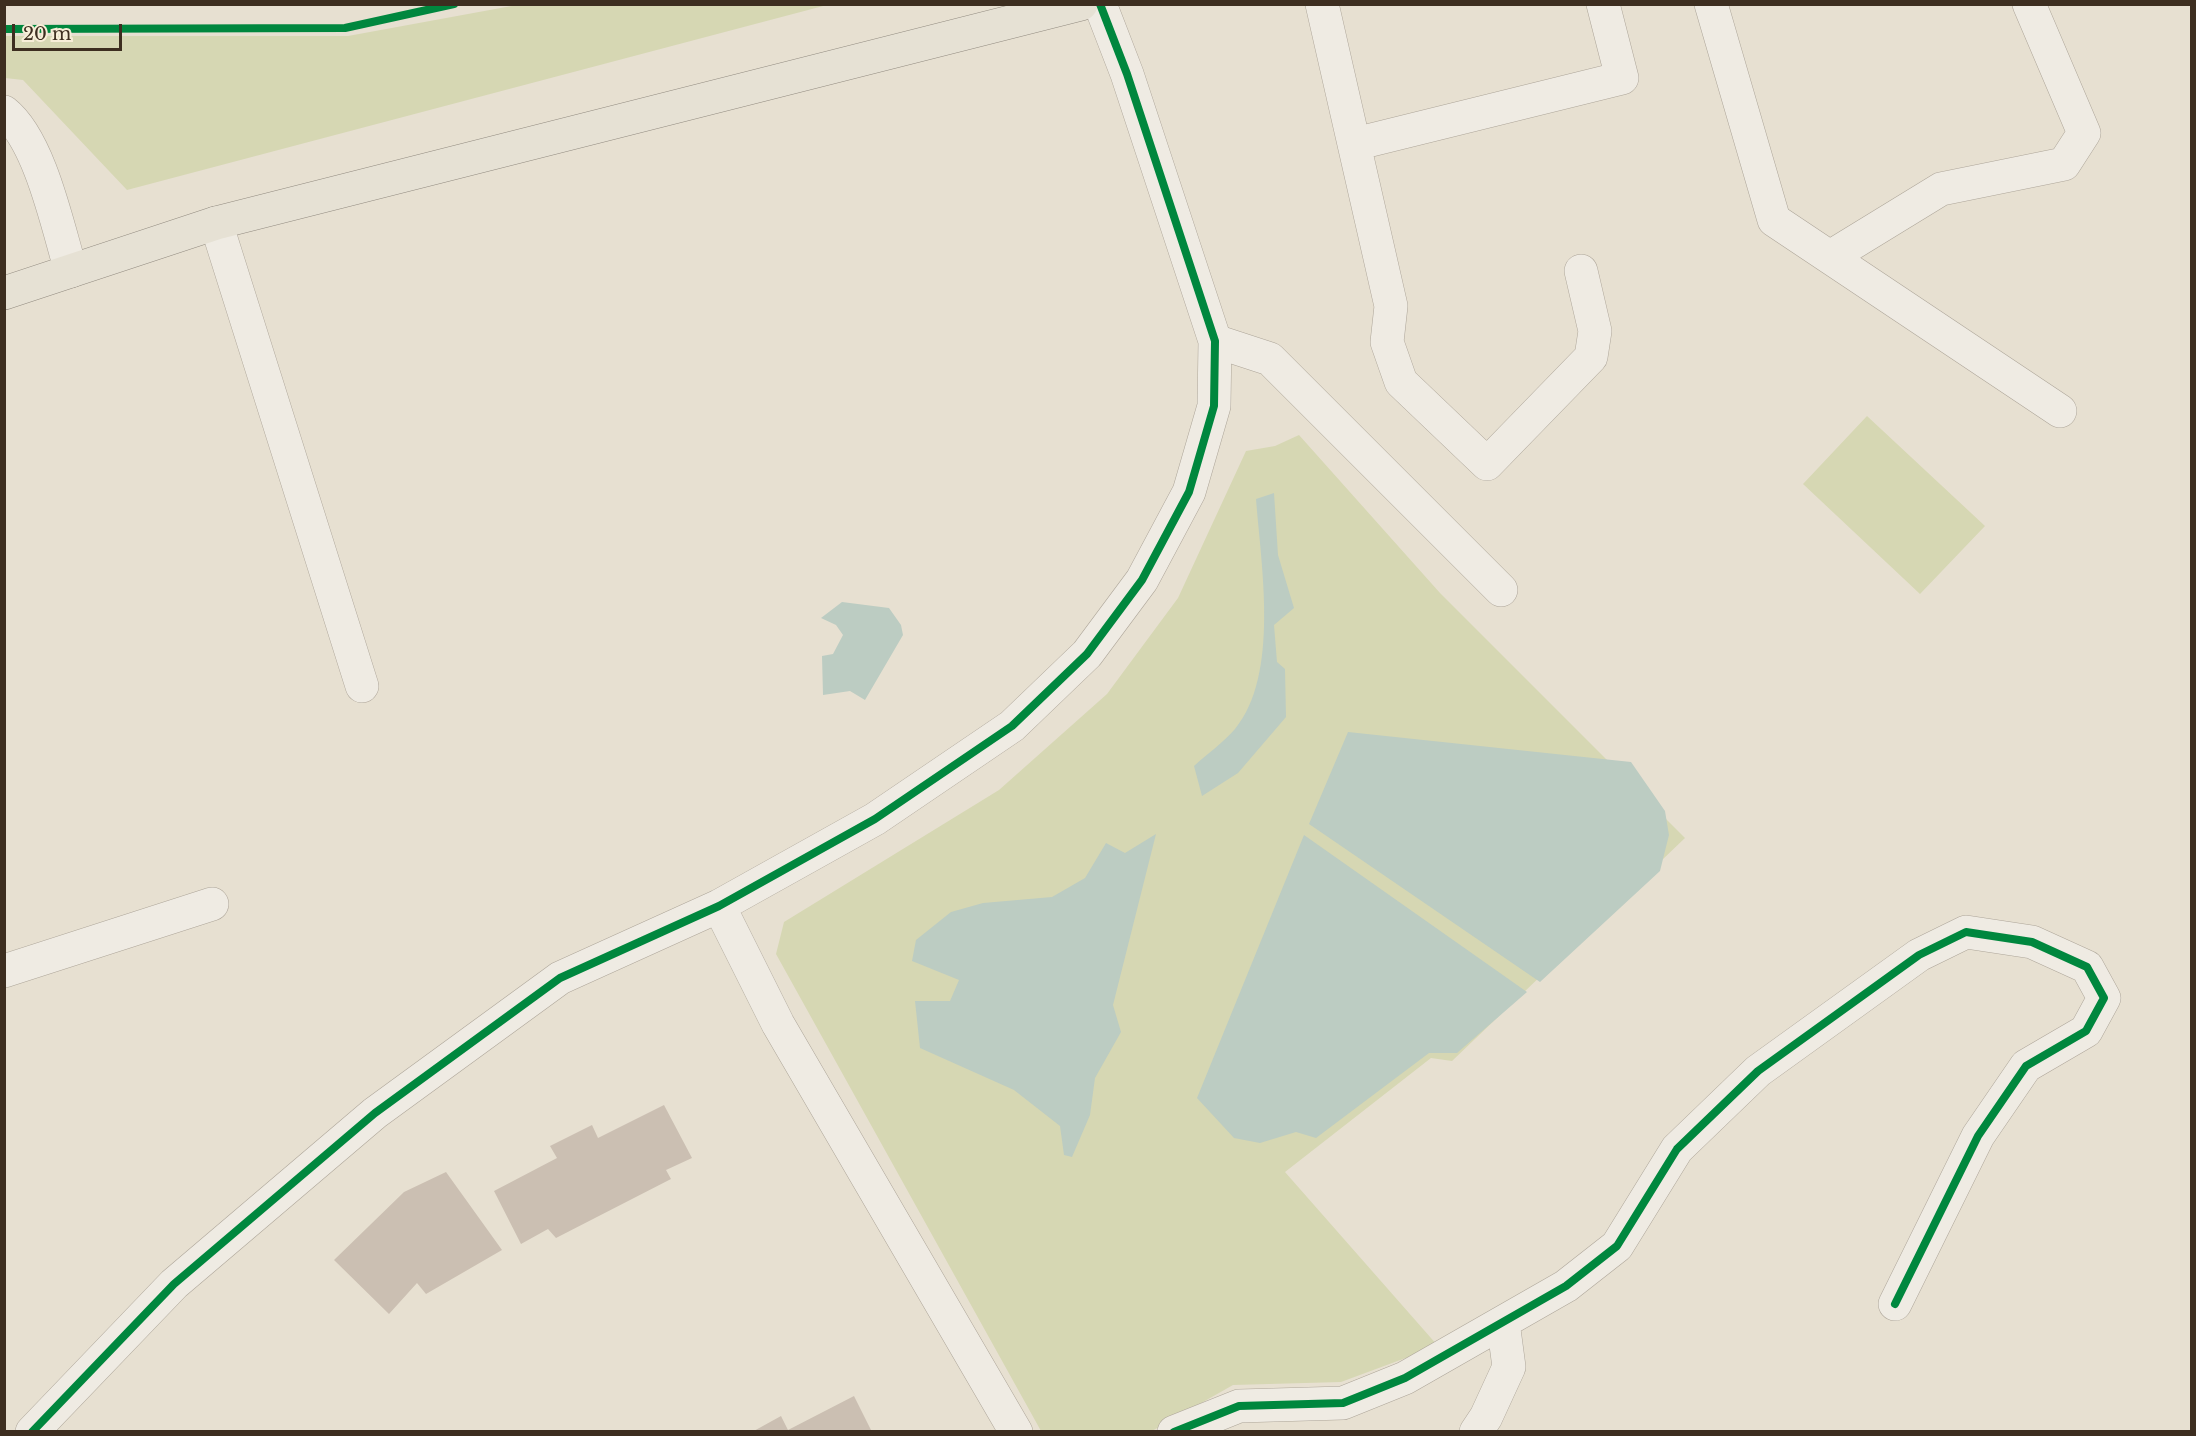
<!DOCTYPE html>
<html>
<head>
<meta charset="utf-8">
<style>
	body { margin:0 }
	#map { position:relative; width:2196px; height:1436px; overflow:hidden; background:#e7e0d1; font-family:"Libre Baskerville",serif }
	canvas { display:block }
	.frame { position:absolute; inset:0; border:6px solid #3d2e20; pointer-events:none }
	.scale { position:absolute; left:12px; top:24px; width:110px; height:27px; box-sizing:border-box; border:3px solid #3d2e20; border-top:0; padding-left:8px; font-size:18px; line-height:21px; white-space:nowrap; color:#3d2e20; -webkit-text-stroke:4px #f7eed8; paint-order:stroke }
</style>
</head>
<body>
<div id="map">
<canvas width="2196" height="1436"></canvas>
<div class="frame"></div>
<div class="scale">20 m</div>
</div>
<script>
const g = document.querySelector('canvas').getContext('2d');
g.lineJoin = 'round';
function fill(path, color) { g.fillStyle = color; g.fill(path, 'evenodd'); }
function strokePath(path, color, width, dash) { g.strokeStyle = color; g.lineWidth = width; g.lineCap = dash ? 'butt' : 'round'; g.setLineDash(dash || []); g.stroke(path); }
fill(new Path2D(`
	M517,5h310l-700,185 -104,-110 -18,-2v-42h343z
	M1867,416l118,110 -65,68 -117,-110z
	M1299,435l141,158 245,245 -233,223 -21,-3 -146,114 153,174 -97,36 -108,3 -81,46h-111l-265,-477 8,-32 215,-132 108,-96 71,-96 68,-147 29,-5z`), '#d6d7b3');
fill(new Path2D(`
	M1274,493l4,62 16,53 -20,17 3,37 8,7 1,48 -48,56 -36,23 -8,-30c13,-12 30,-24 41,-37 45,-54 26,-164 21,-230z
	M842,602l47,6 12,17 2,10 -38,65 -15,-9 -27,4 -1,-39 11,-2 10,-19 -7,-10 -15,-7z
	M1348,732l283,30 34,49 4,24 -9,36 -120,111 -231,-158z
	M1156,834l-43,171 8,27 -26,46 -5,37 -18,42 -8,-2 -4,-29 -46,-36 -94,-42 -5,-47h35l9,-21 -47,-19 4,-21 35,-28 32,-9 69,-6 33,-19 21,-35 19,10z
	M1304,835l223,157 -70,61h-28l-113,85 -20,-6 -36,11 -26,-5 -37,-40z`), '#bcccc2');
fill(new Path2D(`
	M664,1105l28,53 -26,12 5,9 -115,59 -8,-9 -27,15 -27,-53 63,-33 -7,-12 42,-21 6,13z
	M446,1172l56,78 -76,44 -9,-11 -28,31 -55,-54 70,-68z
	M854,1396l18,36h-120l29,-16 7,14z`), '#cbbfb2');
const minor = new Path2D(`
	M1322,4l69,302 -4,36 14,40 86,82 104,-107 4,-26 -14,-60
	M1711,4l63,216 286,191
	M4,112c36,28 54,116 67,159
	M1355,144l267,-66 -19,-74
	M216,223l146,463
	M1830,257l111,-68 123,-25 20,-31 -55,-129
	M1215,341l55,18 231,231
	M719,906l59,118 238,408
	M4,971l208,-67
	M32,1432l142,-148 201,-171 185,-135 159,-72 156,-87 137,-93 75,-72 55,-74 47,-88 25,-86 1,-65 -88,-267 -27,-70
	M1174,1432l65,-26 104,-3 62,-25 161,-92 51,-40 60,-97 81,-78 161,-116 47,-23 66,10 55,25 17,31 -18,33 -60,35 -48,70 -83,168
	M1476,1432l10,-15 23,-50 -6,-45`);
const major = new Path2D(`
	M4,293l212,-70 865,-219`);
strokePath(minor, '#ada599', 34);
strokePath(major, '#928b80', 34);
strokePath(minor, '#efebe3', 33);
strokePath(major, '#e6e1d4', 33);
strokePath(new Path2D(`
	M4,29l341,-1 109,-24
	M32,1432l142,-148 201,-171 185,-135 159,-72 156,-87 137,-93 75,-72 55,-74 47,-88 25,-86 1,-65 -88,-267 -27,-70
	M1174,1432l65,-26 104,-3 62,-25 161,-92 51,-40 60,-97 81,-78 161,-116 47,-23 66,10 55,25 17,31 -18,33 -60,35 -48,70 -83,168`), '#00873e', 8);
</script>
</body>
</html>
